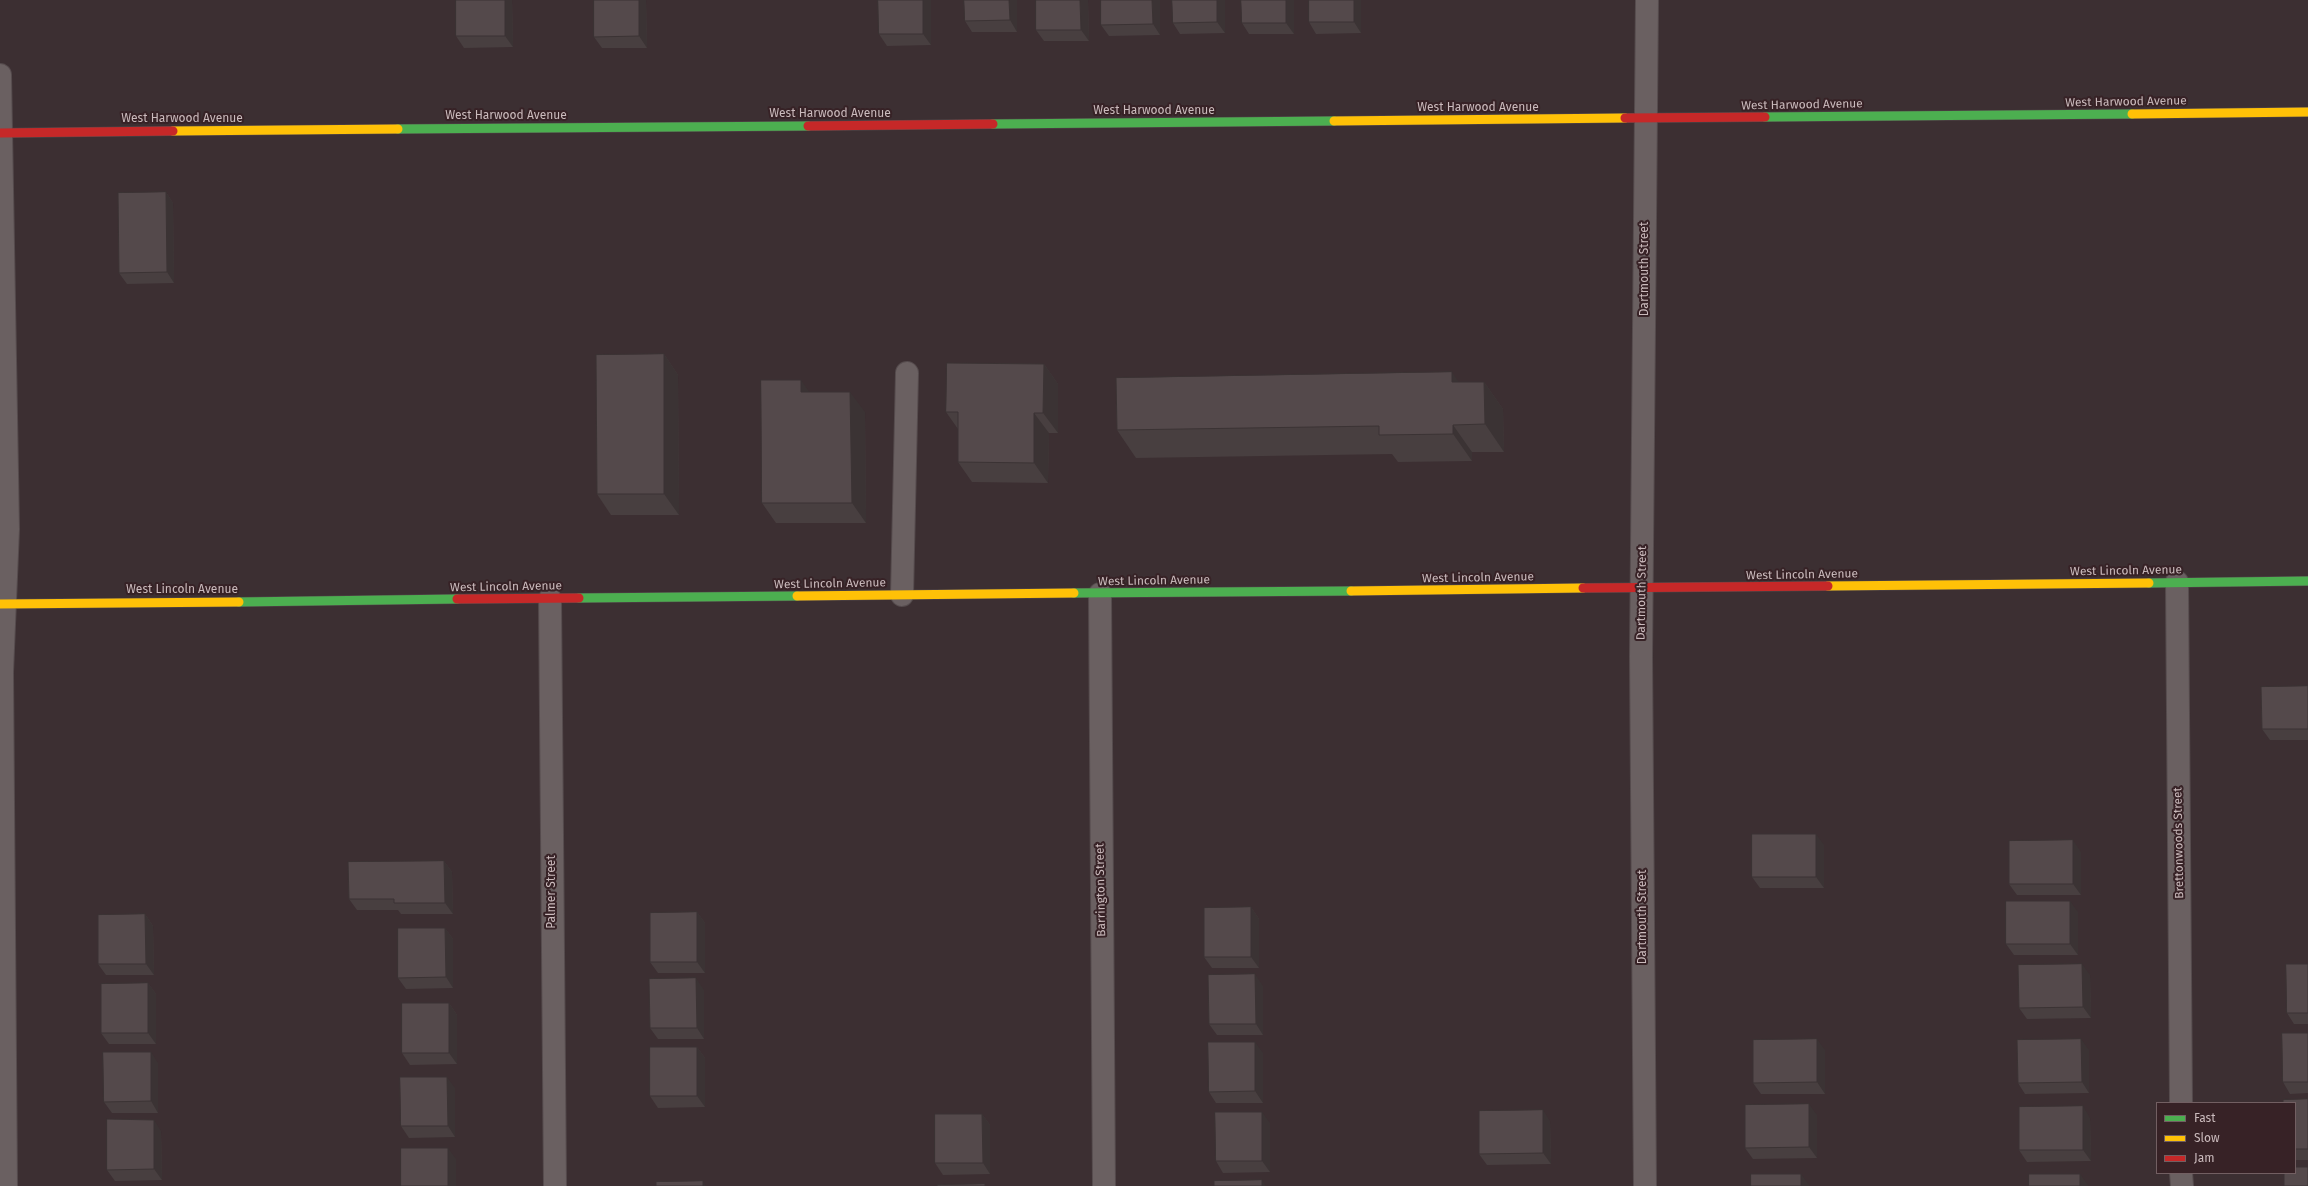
<!DOCTYPE html>
<html>
<head>
<meta charset="utf-8">
<style>
	body { margin:0 }
	#map { position:relative; width:2308px; height:1186px; overflow:hidden; background:#3c2f32; font-family:"Fira Sans",sans-serif }
	canvas { display:block }
	.legend { position:absolute; left:2156px; top:1102px; width:140px; height:72px; box-sizing:border-box; background:#372226; border:1px solid #725f62; margin:0; padding:5px 7px; list-style:none; font-size:12px; color:#cbbbbd }
	.legend li { display:flex; align-items:center; gap:8px; height:20px }
	.legend b { width:20px; border:1px solid #725f62 }
</style>
</head>
<body>
<div id="map">
<canvas width="2308" height="1186"></canvas>
<ul class="legend">
<li><b style="height:5px;background:#4caf50"></b>Fast</li>
<li><b style="height:5px;background:#ffc107"></b>Slow</li>
<li><b style="height:5px;background:#c62828"></b>Jam</li>
</ul>
</div>
<script>
const g = document.querySelector('canvas').getContext('2d');
g.lineJoin = 'round';
function strokePath(path, color, width, dash) { g.strokeStyle = color; g.lineWidth = width; g.lineCap = dash ? 'butt' : 'round'; g.setLineDash(dash || []); g.stroke(path); }
function fill(path, color) { g.fillStyle = color; g.fill(path, 'evenodd'); }
function label(font, color, halo, rows, align = 'center') {
  g.font = font + ' "Fira Sans",sans-serif'; g.lineWidth = 4; g.setLineDash([]); g.textBaseline = 'middle'; g.strokeStyle = halo; g.fillStyle = color; for (const [text, x, y, turn = 0] of rows) {
    g.save(); g.translate(x, y); g.rotate((+turn || 0) * Math.PI / 180); g.textAlign = isNaN(turn) ? turn : align; if (halo) g.strokeText(text, 0, 0); g.fillText(text, 0, 0); g.restore();
  }
}
const lane = new Path2D(`
	M902,595l5,-222`);
const street = new Path2D(`
	M0,75l8,454 -6,143 4,514
	M2177,582l4,521
	M1100,594l4,592
	M550,599l5,587
	M2181,1173l1,13
	M1645,1186l-4,-530 6,-656`);
const fast = new Path2D(`
	M1765,117l367,-3
	M993,124l341,-3
	M398,129l410,-3
	M2149,583l159,-2
	M1074,593l277,-2
	M579,598l218,-2
	M239,602l218,-3`);
const slow = new Path2D(`
	M2132,114l176,-2
	M1334,121l291,-3
	M173,131l225,-2
	M1828,586l321,-3
	M1351,591l232,-3
	M797,596l277,-3
	M0,604l239,-2`);
const jam = new Path2D(`
	M1625,118l140,-1
	M808,126l185,-2
	M0,133l173,-2
	M1583,588l245,-2
	M457,599l122,-1`);
strokePath(lane, '#554b4d', 24);
strokePath(street, '#554b4d', 24);
strokePath(fast, '#554b4d', 10);
strokePath(slow, '#554b4d', 10);
strokePath(jam, '#554b4d', 10);
strokePath(lane, '#6a6061', 22);
strokePath(street, '#6a6061', 22);
strokePath(fast, '#4caf50', 9);
strokePath(slow, '#ffc107', 9);
strokePath(jam, '#c62828', 9);
fill(new Path2D(`
	M456,0h56l1,47 -49,1 -8,-12z
	M646,0l1,48h-45l-8,-11z
	M878,0h53v45l-44,1 -8,-12z
	M1017,0v32h-45l-7,-11z
	M1088,0l1,41h-45l-8,-11z
	M1101,0h59v35l-51,1 -8,-11z
	M1225,0v33l-45,1 -7,-11z
	M1294,0v34h-45l-7,-11z
	M1309,0h52v33l-45,1 -7,-12z
	M166,192l7,11 1,80 -47,1 -8,-11z
	M664,354l14,21 1,140h-68l-14,-21z
	M1044,364l14,20v49h-9l-1,50 -76,-1 -14,-20v-33l-12,-17z
	M1459,382h25l19,27 1,43h-32v9l-74,1 -6,-8 -256,4 -19,-28z
	M809,392l56,20 1,111h-90l-14,-20z
	M2308,686v54h-38l-8,-11z
	M1824,845v43h-64l-8,-11z
	M2081,852v43h-64l-8,-11z
	M444,861l8,11 1,42h-52l-3,-4h-41l-8,-11z
	M1251,907l8,12v49h-47l-8,-11z
	M697,912l8,11v50h-47l-8,-11z
	M2078,912v43h-64l-8,-11z
	M145,914l8,12 1,49h-48l-8,-11z
	M445,928l8,11v49l-47,1 -8,-11z
	M2308,964v60h-14l-7,-11z
	M2090,975l1,43 -64,1 -8,-11z
	M148,983l8,11v50h-47l-8,-11z
	M1263,986v49h-46l-8,-11z
	M704,990v49h-46l-8,-11z
	M449,1003l8,12v49l-47,1 -8,-12z
	M2308,1033v60l-18,1 -7,-12z
	M697,1047l8,11v49l-47,1 -8,-12z
	M1825,1050v44h-64l-8,-11z
	M2089,1050v43l-64,1 -7,-11z
	M1263,1053v50h-47l-7,-11z
	M158,1063v50h-46l-8,-11z
	M455,1088v49l-46,1 -8,-12z
	M2308,1099v61h-13v-57z
	M982,1114l8,11v49l-47,1 -8,-12z
	M1817,1115v43l-64,1 -8,-11z
	M2090,1118l1,43 -64,1 -8,-12z
	M1550,1121l1,43 -64,1 -8,-11z
	M1270,1123v49l-47,1 -7,-12z
	M161,1131l1,49 -47,1 -8,-11z`), '#483f40');
fill(new Path2D(`
	M505,0h7l1,47 -8,-11z
	M639,0h7l1,48 -8,-12z
	M923,0h8v45l-8,-11z
	M1009,0h8v32l-7,-12z
	M1080,0h8l1,41 -8,-11z
	M1152,0h8v35l-7,-11z
	M1217,0h8v33l-8,-11z
	M1286,0h8v34l-8,-11z
	M1354,0h7v33l-7,-11z
	M166,192l7,11 1,80 -7,-11z
	M664,354l14,21 1,140 -15,-21z
	M1044,364l14,20v49l-15,-20z
	M1452,372l19,28 -19,-18z
	M801,380l14,20 -14,-8z
	M1484,382l19,27 1,43 -19,-28z
	M850,392l15,20 1,111 -14,-20z
	M1034,413l15,20 -1,50 -14,-20z
	M1453,425l19,27v9l-19,-27z
	M1816,834l8,11v43l-8,-11z
	M2073,840l8,12v43l-8,-11z
	M444,861l8,11 1,42 -8,-11z
	M2070,901l8,11v43l-8,-11z
	M1251,907l8,12v49l-8,-11z
	M697,912l8,11v50l-8,-11z
	M145,914l8,12 1,49 -8,-11z
	M445,928l8,11v49l-7,-11z
	M2082,964l8,11 1,43 -8,-11z
	M1255,974l8,12v49l-7,-11z
	M696,978l8,12v49l-7,-11z
	M148,983l8,11v50l-8,-11z
	M449,1003l8,12v49l-8,-11z
	M1817,1039l8,11v44l-8,-12z
	M2081,1039l8,11v43l-7,-11z
	M1255,1042l8,11v50l-8,-12z
	M697,1047l8,11v49l-8,-11z
	M151,1052l7,11v50l-7,-12z
	M447,1077l8,11v49l-7,-11z
	M1809,1104l8,11v43l-8,-11z
	M2083,1106l7,12 1,43 -8,-11z
	M1543,1110l7,11 1,43 -8,-11z
	M1262,1112l8,11v49l-8,-11z
	M982,1114l8,11v49l-7,-11z
	M154,1120l7,11 1,49 -8,-11z
	M448,1148l8,11v27h-8z
	M1801,1174l8,11v1h-8z
	M2080,1174l8,11v1h-8z
	M1262,1180l4,6h-4z
	M703,1181l3,5h-3z`), '#3b3334');
const building = new Path2D(`
	M456,0h49v36h-49z
	M594,0h45v36l-45,1z
	M878,0h45v34h-44z
	M964,0h45l1,20 -45,1z
	M1036,0h44l1,30h-45z
	M1101,0h51l1,24 -52,1z
	M1172,0h45v22l-44,1z
	M1241,0h45v23h-44z
	M1309,0h45v22h-45z
	M166,192l1,80 -48,1 -1,-80z
	M664,354v140h-67l-1,-139z
	M947,363l97,1 -1,49h-9v50l-76,-1v-50h-12z
	M1452,372v10h32l1,42 -32,1v9l-74,1v-9l-262,4 -1,-52z
	M761,380h40v12h49l2,111h-90z
	M2308,686v43h-46l-1,-42z
	M1752,834h64v43h-64z
	M2073,840v44h-64v-43z
	M444,861l1,42h-51v-4h-45l-1,-37z
	M2006,901h64v43h-64z
	M1251,907v50h-47v-49z
	M697,912v50h-47v-49z
	M145,914l1,50h-48v-49z
	M398,928h47l1,49 -48,1z
	M2082,964l1,43 -64,1 -1,-43z
	M2286,964h22v49h-21z
	M1255,974l1,50h-47l-1,-49z
	M696,978l1,50h-47l-1,-49z
	M148,983v50h-47v-49z
	M402,1003h47v50h-47z
	M2282,1033h26v49h-25z
	M1817,1039v43l-64,1v-43z
	M2081,1039l1,43 -64,1 -1,-43z
	M1208,1042h47v49l-46,1z
	M650,1047h47v49h-47z
	M103,1052h48v49l-47,1z
	M400,1077h47l1,49h-47z
	M2308,1099v50h-13v-46h-12v-3z
	M1809,1104v43l-64,1v-43z
	M2083,1106v44h-64v-43z
	M1543,1110v43l-64,1v-43z
	M1215,1112h47v49h-46z
	M935,1114h47l1,49h-48z
	M107,1119l47,1v49l-47,1z
	M401,1148h47v38h-47z
	M2295,1167h13v19h-24v-13h11z
	M1751,1174h50v12h-50z
	M2029,1174h51v12h-51z
	M1262,1180v6h-48v-5z
	M703,1181v5h-47v-4z
	M985,1184v2h-48v-1z`);
fill(building, '#54494b');
strokePath(building, '#3b3334', 1);
label('12px', '#cbbbbd', '#372226', [
	["West Harwood Avenue",2126,102,-1],
	["West Harwood Avenue",1802,105,-1],
	["West Harwood Avenue",1478,108],
	["West Harwood Avenue",1154,111],
	["West Harwood Avenue",830,114],
	["West Harwood Avenue",506,116],
	["West Harwood Avenue",182,119],
	["Dartmouth Street",1645,269,-90],
	["West Lincoln Avenue",2126,571,-1],
	["West Lincoln Avenue",1802,575,-1],
	["West Lincoln Avenue",1478,578,-1],
	["West Lincoln Avenue",1154,581,-1],
	["West Lincoln Avenue",830,584,-1],
	["West Lincoln Avenue",506,587,-1],
	["West Lincoln Avenue",182,590],
	["Dartmouth Street",1642,593,-89],
	["Brettonwoods Street",2179,843,-91],
	["Barrington Street",1101,890,-91],
	["Palmer Street",552,892,-90],
	["Dartmouth Street",1643,917,-90]
]);
</script>
</body>
</html>
